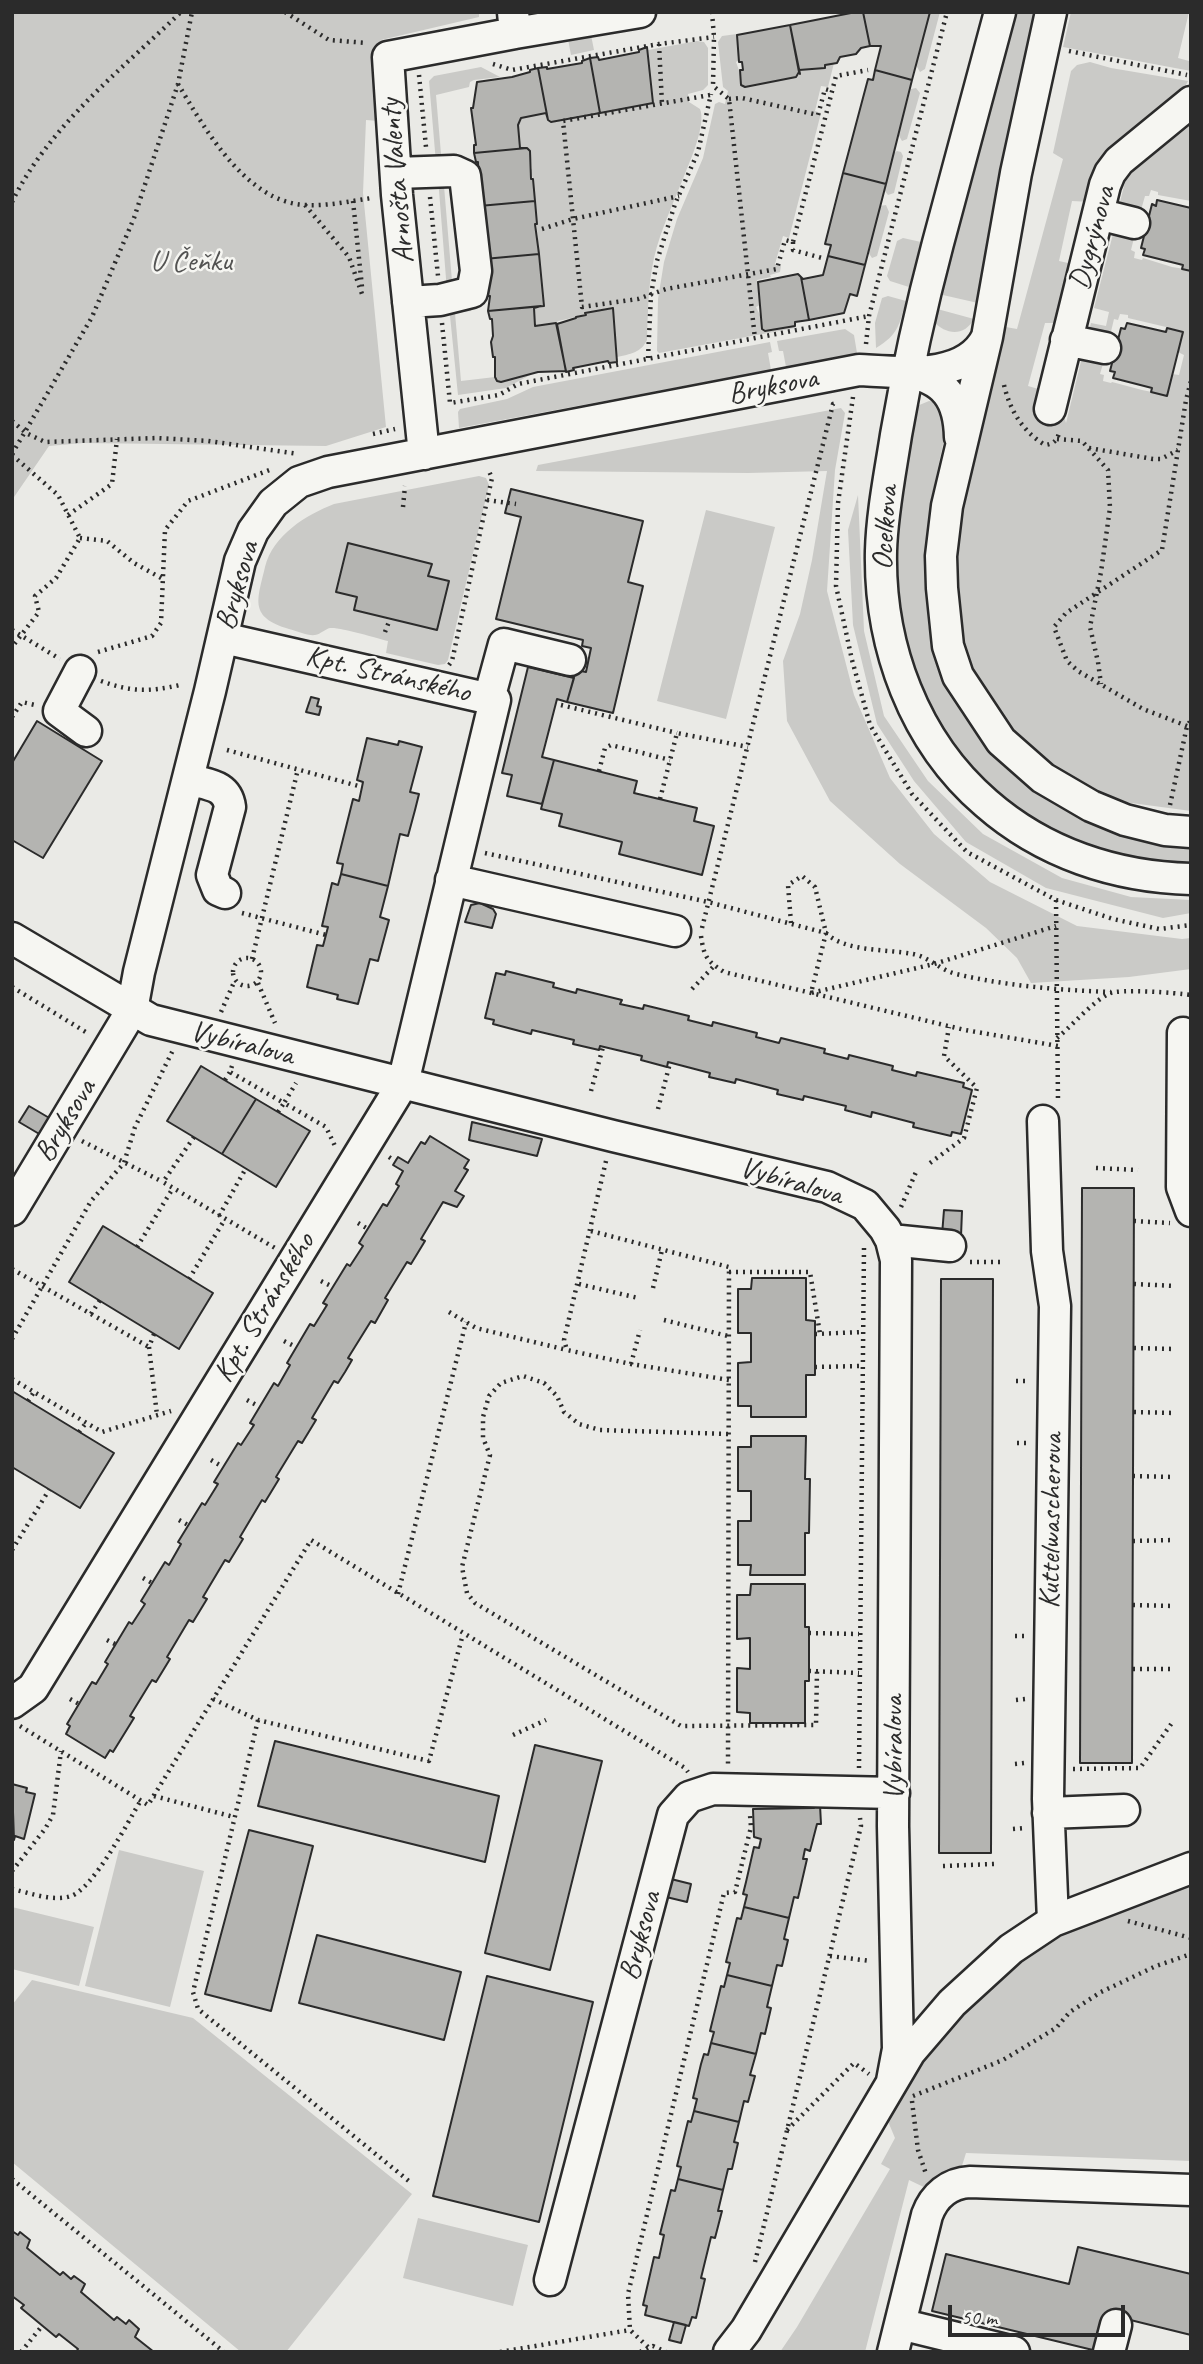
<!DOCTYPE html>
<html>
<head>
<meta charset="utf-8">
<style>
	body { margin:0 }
	#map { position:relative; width:1203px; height:2364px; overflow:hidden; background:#eaeae6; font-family:Caveat,sans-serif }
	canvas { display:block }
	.frame { position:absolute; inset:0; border:14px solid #2b2b2b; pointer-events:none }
	.scale { position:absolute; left:948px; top:2305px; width:177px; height:32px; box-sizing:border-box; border:4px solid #2b2b2b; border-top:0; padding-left:9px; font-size:21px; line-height:24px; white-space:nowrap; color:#2b2b2b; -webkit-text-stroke:5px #f6f6f2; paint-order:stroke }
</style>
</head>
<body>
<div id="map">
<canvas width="1203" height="2364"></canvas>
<div class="frame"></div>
<div class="scale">50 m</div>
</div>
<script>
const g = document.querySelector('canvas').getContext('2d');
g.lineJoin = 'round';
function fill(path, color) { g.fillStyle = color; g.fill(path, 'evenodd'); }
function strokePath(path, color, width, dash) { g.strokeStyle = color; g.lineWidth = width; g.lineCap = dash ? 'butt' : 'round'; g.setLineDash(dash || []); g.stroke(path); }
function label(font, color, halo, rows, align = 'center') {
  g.font = font + ' Caveat,sans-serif'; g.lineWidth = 5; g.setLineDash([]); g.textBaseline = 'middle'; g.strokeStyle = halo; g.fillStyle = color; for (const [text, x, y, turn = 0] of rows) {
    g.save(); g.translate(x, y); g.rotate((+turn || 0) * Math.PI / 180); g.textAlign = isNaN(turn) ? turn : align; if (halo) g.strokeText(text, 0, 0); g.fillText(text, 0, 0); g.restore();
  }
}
fill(new Path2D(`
	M12,12h467v5l-98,23 -2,81 -13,-1 -3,73 23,234 -60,19 -243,-3 -34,3 -37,54z
	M930,12h10l-15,57 -5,3 -4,-7z
	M1007,12h38l-67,291 -44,-10z
	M1071,12h118l-11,46 11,3 2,10 -128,-24z
	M737,34l2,26 -3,2 9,25 51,-10 4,-3 -1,-4 35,-7 -6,24 -7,-1 -6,25 6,2 -32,125 -6,-2 -8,28 6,2 -1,6 -10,3 1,2 -14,3 3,25 -4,2 4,8 2,14 3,2 29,-6 1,3 -136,25 -2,-2 1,-52 6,-37 13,-43 26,-61 12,-54 4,-2 6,2 3,-13 -5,-4 -5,-45 4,-6z
	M591,35l3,15 -23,5 -3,-16z
	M697,41l7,1 4,6v37l-5,5 -15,4 1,8 11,7c6,14 -8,48 -14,62 -11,29 -25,57 -32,87 -6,27 -6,55 -7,82 -6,13 -17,14 -30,17l-4,-50c-21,4 -35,10 -55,14l-3,3 -20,2 -1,-18 6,-1 3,-4 -10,-124 -3,-9 2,-1 -2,-19 -4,-3h-6l-3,-23 4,-7 25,-5 1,8 4,1 101,-19 -4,-52z
	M1090,62l21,6 77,13 -10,19 -87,102 -19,-1 -13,60 9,2 3,9 -11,47 -6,4h-9l-17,63 14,4 -3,20 25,5 2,8 17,-70 22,4 -5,17 4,1 -1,6 8,2 1,-1 30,8 25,5 5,-21 7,1 5,-20 -6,-3 5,-21 -55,-13v-3l-8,-1 -2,6 -4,-1 -5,21 -21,-6 3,-11 15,3 3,-14 -15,-4 20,-78 21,4 -4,16 4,2 -1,6 8,2 1,-2 29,9 19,3v541l-67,-9 -50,-18 -25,-17 -37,-33 -25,-36 -17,-35 -13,-47 1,-81 42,-209 17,3 46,-170 -10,-6 18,-82 6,-6z
	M481,67l19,10 -26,3 -4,2 -1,5 -33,8 5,59 16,-1v5l-21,5 -7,-82 5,-5z
	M916,88l4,5 -13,46 -5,2 -4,-7 13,-45z
	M1191,125v76l-33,-6v-3l-7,-2 -2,6h-4l-6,21 -21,-7 7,-28 10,-13z
	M897,151l4,1 2,4 -9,37 -6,2 -4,-5 10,-37z
	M438,178l6,8 8,95 16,-1 -21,11z
	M886,205l3,7 -12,44 -5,2 -4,-6 12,-46z
	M903,238l18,4 -12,45 -19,-6 -3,-5 10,-35z
	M888,296l18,5c-7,24 -7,33 -30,47l-1,-25 7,-25z
	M449,306l21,2 1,3 -16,2 6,68 34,-4 2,4 4,1 4,-3 25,-4 -24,13 -48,7z
	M930,307l44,12c-10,18 -28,16 -41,2z
	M845,329l9,6 3,18 -71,14 -3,-16h-4l-2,-10z
	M770,342l2,10 -4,1 3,17 -312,58 -1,-16 2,-3 47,-10 26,-12z
	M929,401l8,1 11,19 -17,79 -5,67 2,58 14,47 20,42 30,40 31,28 45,30 59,22 64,5v33l-89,-13 -111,-59 -71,-91 -21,-75 -8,-67 16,-141 10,-20z
	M841,408l4,5 -10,57 -8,121 27,104 36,83 44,56 56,48 87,44 105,13 9,-1v31l-62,8 -98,6 -14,-25 -31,-30 -86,-64 -70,-63 -43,-80 -4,-60 17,-47 12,-54 15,-89 -79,2 -212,-2 2,-6z
	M479,476l7,2 3,7 -41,175 -3,4 -7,1 -52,-12 2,-12c-12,-3 -47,-14 -58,-13 -5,1 -9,6 -15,7 -7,1 -18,-4 -26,-6 -40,-12 -32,-28 -24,-62 8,-32 41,-52 69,-63zM431,564l-3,12 21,6 -12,48 -83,-20 3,-13 -21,-5z
	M858,495l6,136 20,85 44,65 55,53 79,44 69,19 60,3v13l-28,5 -117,-30 -80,-46 -52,-61 -37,-57 -24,-99 -5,-95z
	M706,510l69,17 -49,192 -69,-18z
	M119,1850l85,21 -34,136 -85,-21z
	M1191,1886v275l-225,-8 -6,19 -30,18 -21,-10 -44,172h-85l17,-25 93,-158 -9,-5 14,-26 -8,-19 26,-45 25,-32 47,-51 32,-26 53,-35z
	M12,1907l82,20 -15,59 -67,-17z
	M32,1980l161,38 219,176 -126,158h-45l-229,-190v-157z
	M418,2218l110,27 -15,61 -110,-28z`), '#cacac7');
const building = new Path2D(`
	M856,12h7l7,34 -9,2 -5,6 -16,3 -3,6 -12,2v3l-26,2 1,4 -10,-49z
	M863,12h67l-18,68 -37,-10 6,-24h-11z
	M790,25l9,47 -3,5 -51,10 -4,-2 -1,-15h3l-1,-8h-3l-2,-27z
	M647,47l6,56 -53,10 -10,-55 8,-1 1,3 40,-8v-2z
	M590,58l10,55 -49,9 -3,-2 -10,-52 9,-1v2l35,-6v-2z
	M538,68l10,52 -2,-7 -25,5 -3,7 2,23h7l-53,5v-8h2l-5,-37h2l4,-26 35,-5 18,-5v-2z
	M875,70l37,10 -26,104 -43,-11 25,-94 5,1z
	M527,148l3,3 1,28h2l2,22 -56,5 -1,-44h-2l-2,-9z
	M843,173l43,11 -21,81 -37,-9 3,-11 -6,-1z
	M1157,200l34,8v63l-9,-2 1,-4 -40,-10 2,-6 -4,-1 11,-44 4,2z
	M535,201l2,23h-2l4,30 -55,5 -5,-53z
	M539,254l5,52 -56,5 2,-15h-2l-4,-37z
	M828,256l37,9 -8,31 -7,-2 -6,19 -35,7 -8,-43 2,2 20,-4z
	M798,274l3,3 8,43 -14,2v4l-30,5 -3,-2 -4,-47z
	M541,306l-7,2 1,18 21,-3 10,48 -28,1 -37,10 -4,-1 -2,-4v-20h-2l-2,-15 2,-6 -1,-17h-2l-2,-8z
	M613,308l4,54 -8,1 -1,-2 -35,7 1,2 -8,2 -9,-48 19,-6v-1l10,-2 -1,-2z
	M1127,323l39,9 1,-4 16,4 -16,64 -16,-4 1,-4 -39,-10 2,-6 -5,-1 11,-43 4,1z
	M511,489l132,32 -15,61 15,4 -30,127 -46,-11 9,-32 10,2 5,-24 -9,-2 1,-6 -87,-21 25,-102 -16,-4z
	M348,543l84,21 -4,12 21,5 -12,49 -83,-20 3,-13 -21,-5z
	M528,667l46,11 -7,24 -10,-3 -15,58 12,3 -12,44 -35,-8 5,-21 -10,-2z
	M311,697l8,2 -2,7 4,1 -2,8 -13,-3z
	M37,721l65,40 -59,97 -31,-18v-77z
	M367,738l31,7 1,-4 23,6 -12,45 9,2 -4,16 -7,26 -8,-2 -12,52 -47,-12 2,-10 -6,-1 16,-64 6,2 3,-14 1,-5 -6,-2z
	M554,760l83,21 -3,12 63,15 -3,13 20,5 -12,49 -83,-21 3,-12 -63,-16 3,-12 -21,-5z
	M341,874l47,12 -8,31 9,3 -11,41 -8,-2 -12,45 -21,-5 1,-4 -31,-8 10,-42 6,1 5,-19 -6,-1 10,-43 6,2z
	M480,903l13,6 3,5 -4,14 -27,-6 6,-17z
	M506,971l48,12 -1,4 23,6 1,-4 45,11 -2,4 23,5 1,-4 45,11 -1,4 24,6 1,-4 44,11 -1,4 23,6 2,-5 44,11 -1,4 24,6 1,-4 44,11 -1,4 24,6 1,-4 47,11 -1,4 9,3 -11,44 -9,-2 -1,4 -38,-9 1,-4 -42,-11 -1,5 -26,-7 1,-4 -42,-10 -1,4 -26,-6 1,-4 -42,-11 -1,4 -26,-6 1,-4 -42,-11 -1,5 -26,-7 1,-4 -42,-10 -1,4 -26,-6 1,-4 -42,-10 -1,4 -38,-10 1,-4 -9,-2 11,-45 9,2z
	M201,1066l55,33 -34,55 -55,-33z
	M256,1099l54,32 -34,56 -54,-33z
	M29,1106l22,13 -10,16 -22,-13z
	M472,1122l70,17 -5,17 -68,-16z
	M430,1136l39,24 -5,8 4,2 -13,21 9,5 -7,11 -14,-5 -22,37 4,2 -14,23 -4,-2 -22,36 3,2 -13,23 -4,-2 -23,37 4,2 -7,12 -7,11 -4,-2 -22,37 4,2 -14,23 -4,-2 -22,36 3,2 -14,23 -3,-2 -22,37 3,2 -14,23 -4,-2 -22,37 4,2 -14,23 -4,-2 -22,37 3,2 -14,23 -4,-2 -22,36 4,2 -21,34 -3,-2 -5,8 -39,-24 4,-8 -3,-2 25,-42 4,2 12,-20 -3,-2 24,-40 3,2 13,-20 -4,-3 24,-39 4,3 12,-21 -3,-2 24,-39 3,2 13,-21 -4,-2 24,-39 3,2 13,-20 -4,-2 24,-40 4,3 12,-21 -3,-2 23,-39 4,2 13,-21 -4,-2 24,-39 3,2 13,-20 -4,-3 24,-39 4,2 12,-20 -3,-2 7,-13 -10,-6 5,-8 10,6 13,-21 4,2z
	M1082,1188h52l-2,575h-52z
	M944,1210l18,1 -1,25 -19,-1z
	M103,1226l110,67 -34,56 -110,-67z
	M752,1278h54v42l9,1v54h-9v42h-55v-11h-13v-43l13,-1v-29h-13v-44h13z
	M941,1279h52l-2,574h-52z
	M12,1391l102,62 -34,55 -68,-41z
	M751,1436h55l-1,43h5l-1,54h-4v42h-55l1,-10h-13v-44h13v-30h-13v-44h13z
	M751,1584h54v43h4v54h-4v42h-55v-10l-13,-1v-44l13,1v-31l-13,1v-44h13z
	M275,1741l224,55 -14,66 -227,-56z
	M535,1745l67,16 -52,209 -65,-17z
	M12,1784l15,4 -1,4 9,2 -11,45 -9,-3 -1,4z
	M814,1805h6l1,19h-4l-7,27 -5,-2 -2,10h4l-9,39 -4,-1 -5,21 -45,-11 3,-12 -4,-1 3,-12 8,-35 5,1 2,-9 -7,-2 -1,-28 61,-1z
	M249,1830l64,16 -42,165 -66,-17z
	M667,1878l24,6 -4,18 -25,-6z
	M744,1907l45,11 -5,21 4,1 -6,26 -5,-1 -5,21 -45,-11 3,-12 -4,-1 11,-44 4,1z
	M317,1935l144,37 -17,68 -145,-37z
	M727,1975l45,11 -5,21 4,1 -6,26 -4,-1 -5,21 -45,-11 3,-11 -4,-1 11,-45 3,1z
	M487,1976l106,26 -54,220 -106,-26z
	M711,2043l45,11 -6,21 5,1 -7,26 -4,-1 -5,21 -45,-11 3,-12 -4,-1 8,-34 3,-10 4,1z
	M694,2111l45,11 -5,20 4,1 -6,26h-4l-5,21 -45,-11 3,-12 -4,-1 11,-45 3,1z
	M678,2179l45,11 -5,21h4l-7,27 -4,-1 -10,41 4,1 -9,39 -4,-1 -3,9 -44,-11 2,-9 -4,-1 11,-48 5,1 5,-23 -4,-1 11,-44 4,1z
	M12,2231l6,4 2,-3 10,8 -3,8 33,27 3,-3 8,7 3,-3 11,8 -4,8 33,28 3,-3 9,7 3,-4 10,9 -4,8 19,15h-78l2,-3 -19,-15 -3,3 -35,-29 3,-3 -12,-9z
	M1078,2247l113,27v61l-85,-21 -9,37 -165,-40 14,-57 123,30z
	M674,2322l12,3 -5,18 -12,-3z`);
fill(building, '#b4b4b1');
strokePath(building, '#2b2b2b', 2);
const minor = new Path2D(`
	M1000,12c-21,77 -41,154 -62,231 -17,64 -31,128 -42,192 -6,39 -14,78 -15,116 -2,95 33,190 105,252 57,50 129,74 205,76
	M1051,12l-35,161 -29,164 -40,169 -6,50 1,32 6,58 10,30 43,65 42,37 48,28 34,14 40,10 26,2
	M515,33l125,-21
	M396,173l58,-2 11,5 11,95 -4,21 -32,8 -32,2
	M1098,214l36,9
	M1066,340l39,8
	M907,372c38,7 52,27 53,65
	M1050,409l55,-224 5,-12 9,-12 72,-59
	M424,454l-27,-259 -9,-138 127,-24 -2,-21
	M80,671l-21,40 27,20
	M489,699l15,-55 66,16
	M188,779c19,6 39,5 42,28l-18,68 6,15 7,3
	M451,880l224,51
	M12,938l139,82 462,116 214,51 38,18 20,24 6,11 5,20 -3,566 5,223 -6,32
	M1183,1033l-1,154 9,24
	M1043,1121l4,130 8,55 -7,493 5,122
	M12,1210l120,-200 7,-38 71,-281 30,-130 13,-30 20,-28 26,-21 29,-10 531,-102c42,2 107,11 128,-33
	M891,1240l59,6
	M12,1703l21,-15 370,-605 92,-383 -272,-62
	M1048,1813l76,-3
	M550,2280l123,-465 16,-18 24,-8 181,4
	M900,2324l114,28
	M729,2352l17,-22 164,-278 42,-49 59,-54 42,-28 138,-53
	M893,2352l34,-137c7,-19 22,-32 43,-33l221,8
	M1109,2352l7,-27`);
strokePath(minor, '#2b2b2b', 35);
strokePath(new Path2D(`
	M285,12l44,28 38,3
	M712,12l2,25 -1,49 16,13 26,240
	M659,44l3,60
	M1069,51l118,24
	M493,64l19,6 147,-26 55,-7
	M419,75l7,72
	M178,84c27,45 69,120 129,121 22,1 44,-4 65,-7
	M710,95l-147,26 19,186 56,-8 28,-10 111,-20 8,-29 8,2 43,-166 32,-6
	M729,99l13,-1 76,17 7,-26 7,2
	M430,197l8,79
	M353,201l9,86
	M12,202c37,-76 109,-132 169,-190
	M305,205l44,52 13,37
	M542,229l31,-10 106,-23
	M793,242v8l29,8
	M442,323l8,80 49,-8 19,-11 351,-68
	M866,344l3,-28 78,-304
	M648,358l3,-63 6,-34 18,-57 23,-52 13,-58
	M1004,385c6,25 18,46 41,60 8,-1 12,-4 14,-12
	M853,397l-15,106 -2,83 16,74 18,65 42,69 55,58 89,48 57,19 46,10 32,-4
	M12,421l14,12 19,9 112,-4 51,3 90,13
	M373,434l22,-5
	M1057,439l25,2 26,29 2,38 -9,64 -11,55 8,35 3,22
	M1089,448l64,11h8l17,-9
	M12,454l80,-137 42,-99 44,-134 14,-72
	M12,455l46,40 22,43 -24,40 -21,18 4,16 -27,35
	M487,500l29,4
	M403,507l2,-21
	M68,515l44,-31 5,-45
	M80,538l27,3 27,22 29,16
	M12,630l48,29
	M385,632l5,-13
	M98,652l54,-16 9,-13 4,-93 23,-29 84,-32
	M449,665l3,-4 40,-183 -4,-9
	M101,681c30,11 48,11 79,4
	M561,705l116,28
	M12,717l10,-15 13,3
	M1187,726l-44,-17 -65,-38 -11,-10 -13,-34 12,-14 96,-63 24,-150 5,-19
	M227,750l135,37
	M599,771l6,-23 6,-3 59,15
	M660,799l17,-66 71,14
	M1170,805l17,-79 4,-6
	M485,853l223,49 118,31 -15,60 123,-29 122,-38
	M1056,900l2,202
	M242,913l84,22
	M791,923l-3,-38 14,-9 13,11 11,46c19,19 61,16 87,21 16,3 27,16 43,20 51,12 102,16 155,18
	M702,928l131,-524 4,-1
	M701,936c3,21 6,25 23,36l241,58 93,16
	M233 972a14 14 0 1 1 28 0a14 14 0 1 1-28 0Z
	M252,959l46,-190
	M258,983l17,40
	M12,987l77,47
	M692,989l22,-23
	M221,1012l14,-32
	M1057,1038c17,-14 32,-33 51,-44 11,-6 68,-1 83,1
	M232,1066l-2,6 54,31 12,-20
	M225,1080l5,-8
	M591,1091l12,-44
	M658,1109l12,-46
	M278,1112l6,-9 42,24 9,19
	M194,1137l-31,45 112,66
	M82,1141l81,41
	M389,1157l6,4
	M606,1161l-42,179 3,10 64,14 98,16
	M930,1163l34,-25 13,-50 -33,-32 5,-29
	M1096,1168l42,2
	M901,1207l15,-35
	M219,1216l27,-48
	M1134,1221l36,2
	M358,1223l10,6
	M591,1231l138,36 -1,497
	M137,1247l36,-59
	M970,1262h34
	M12,1269l137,78
	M729,1272h81l10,62
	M189,1279l36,-60
	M321,1281l12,6
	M579,1284l59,14
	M1134,1284l41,2
	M653,1288l9,-38
	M449,1312l27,16 91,22
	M91,1314l9,-14
	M664,1320l64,16
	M154,1334l-5,13 8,68
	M815,1334l48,-2
	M12,1339l79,-138 33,-38 11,-36 38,-77
	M284,1341l12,6
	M1134,1348l41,1
	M631,1364l9,-34
	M815,1367l47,-1
	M12,1379l90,53 69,-21
	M1016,1381h13
	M247,1400l13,7
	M28,1401l6,-9
	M1134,1412l41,1
	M79,1432l7,-9
	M728,1434l-128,-4 -21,-6 -15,-12 -7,-16 -13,-13 -21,-7 -22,7 -12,13 -6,21v21l7,17 -28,112 5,26 8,10 206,123 135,-1 1,-54
	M1017,1443h11
	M211,1460l12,7
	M1133,1476l41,1
	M179,1520l9,5
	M1133,1541l41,-1
	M12,1550l37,-60
	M143,1578l9,5
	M398,1594l68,-272
	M1133,1605l41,1
	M809,1633l50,1
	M1015,1636h12
	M107,1640l8,4
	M1133,1669h41
	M809,1671l50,2
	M70,1699l9,5
	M213,1699l45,21 171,41 34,-127
	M1016,1700l10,-1
	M258,1720l-65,272 5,17 212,173
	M20,1726l128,79 163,-265 374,228 3,4
	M513,1735l33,-15
	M1015,1764l10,-1
	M859,1768l5,-520
	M1073,1769l67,-1 34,-48
	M154,1796l80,21
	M1013,1829l12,-1
	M943,1866l51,-2
	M12,1871l33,-42 8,-14 8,-64
	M12,1889c18,4 41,13 59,7 22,-7 57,-74 70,-96
	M1128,1921l63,17
	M830,1956l40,5
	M913,2096l90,-36 53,-32 14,-16 31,-20 55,-26 35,-12
	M912,2101l6,49 8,24
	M787,2130l67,-67 15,11
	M12,2179l212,173
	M755,2262l106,-436 -1,-8
	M648,2347l-18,-17 -2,-36 96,-401 11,-1 16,-65 -1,-12
	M21,2352l21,-26
	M500,2352l130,-22
	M640,2352l13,-6 13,6`), '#2b2b2b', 4.5, [2, 5]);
strokePath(minor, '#f6f6f2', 30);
label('30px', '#2b2b2b', '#f6f6f2', [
	["Arnošta Valenty",398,181,-95],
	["Dygrýnova",1093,238,-75],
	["Bryksova",773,387,-11],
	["Ocelkova",886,528,-86],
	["Bryksova",238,586,-74],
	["Kpt. Stránského",388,675,13],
	["Vybíralova",242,1044,14],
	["Bryksova",66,1121,-59],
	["Vybíralova",791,1182,16],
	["Kpt. Stránského",265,1308,-59],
	["Kuttelwascherova",1052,1521,-89],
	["Vybíralova",894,1748,-90],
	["Bryksova",641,1936,-75]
]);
label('30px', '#535352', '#f6f6f2', [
	["U Čeňku",191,262]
]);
</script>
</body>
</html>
